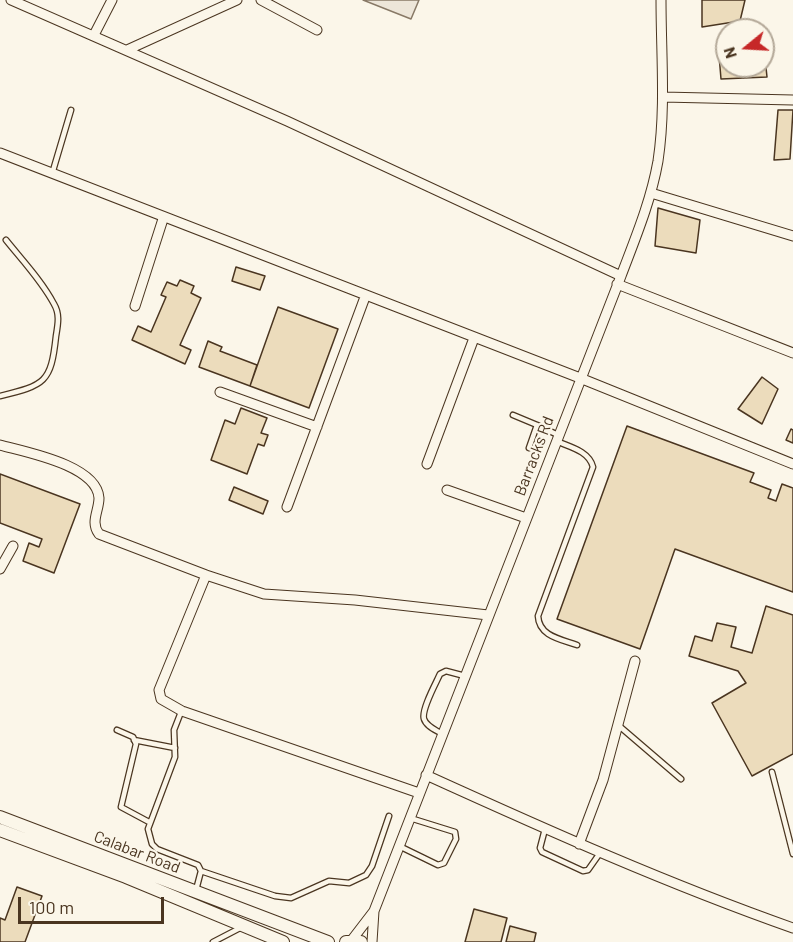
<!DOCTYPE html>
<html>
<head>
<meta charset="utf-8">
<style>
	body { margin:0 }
	#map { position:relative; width:793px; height:942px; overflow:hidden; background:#fbf6e9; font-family:Barlow,sans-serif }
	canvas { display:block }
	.north { position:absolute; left:715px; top:18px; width:60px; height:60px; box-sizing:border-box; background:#fbf6e9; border:2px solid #b4a999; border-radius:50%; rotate:252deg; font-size:16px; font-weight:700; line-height:24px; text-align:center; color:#4a3520 }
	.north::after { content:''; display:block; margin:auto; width:21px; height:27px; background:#c62828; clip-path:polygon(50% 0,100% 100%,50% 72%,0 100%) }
	.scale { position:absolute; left:18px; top:897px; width:146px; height:27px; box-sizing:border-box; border:3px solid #4a3520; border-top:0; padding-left:8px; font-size:18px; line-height:21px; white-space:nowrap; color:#4a3520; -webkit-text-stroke:4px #fbf6e9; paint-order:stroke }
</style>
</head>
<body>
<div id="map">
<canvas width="793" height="942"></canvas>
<div class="north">N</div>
<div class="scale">100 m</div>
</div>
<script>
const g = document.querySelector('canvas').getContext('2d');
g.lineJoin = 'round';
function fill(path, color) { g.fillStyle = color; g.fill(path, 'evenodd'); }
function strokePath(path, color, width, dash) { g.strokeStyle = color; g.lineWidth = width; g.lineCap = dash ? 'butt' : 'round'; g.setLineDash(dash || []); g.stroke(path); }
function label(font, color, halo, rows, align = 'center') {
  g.font = font + ' Barlow,sans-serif'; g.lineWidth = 4.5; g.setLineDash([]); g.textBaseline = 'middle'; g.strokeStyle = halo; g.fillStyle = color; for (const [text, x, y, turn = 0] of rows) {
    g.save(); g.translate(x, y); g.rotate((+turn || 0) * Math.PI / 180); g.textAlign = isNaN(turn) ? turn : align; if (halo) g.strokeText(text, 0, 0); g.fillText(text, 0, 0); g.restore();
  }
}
const green = new Path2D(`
	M363,0h56l-8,19z`);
fill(green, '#ede6d9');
strokePath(green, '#887966', 1.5);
const building = new Path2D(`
	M702,0h43l-5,21 -38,6z
	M763,39l4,38 -46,2 -3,-36h9v23h36z
	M778,110h15l-3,49 -16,1z
	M658,208l42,12 -4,33 -41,-7z
	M236,267l29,9 -5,14 -28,-9z
	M180,280l14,6 -3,7 10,5 -21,47 11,5 -6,14 -53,-24 6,-14 13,6 15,-35 -5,-2 6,-13 10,4z
	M278,307l60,22 -29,79 -59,-22z
	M208,341l14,6 -2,4 37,14 -7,21 -51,-19z
	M762,377l16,12 -16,35 -24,-15z
	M241,408l26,10 -6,15 7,2 -4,11 -6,-2 -11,30 -36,-14 14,-40 10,4z
	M627,426l127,47 -4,9 21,8 -3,8 8,3 6,-17 11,4v104l-118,-43 -35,100 -83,-30z
	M791,429l2,1v13l-7,-3z
	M0,474l80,30 -26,69 -31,-12 6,-18 10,4 3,-8 -42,-16z
	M234,487l34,14 -5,13 -34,-14z
	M766,606l27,9v139l-41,22 -40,-73 34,-20 -8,-12 -49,-15 6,-20 17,5 5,-18 19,4 -5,20 21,6z
	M17,887l25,9 -17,46h-25v-24l5,2z
	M474,909l33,9 -6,24h-36z
	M510,926l26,7 -2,9h-28z`);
fill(building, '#ecdcbc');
strokePath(building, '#4a3520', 1.5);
const service = new Path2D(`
	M52,174l19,-64
	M0,396c45,-11 51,-13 56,-60 2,-12 4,-22 -2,-32 -12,-23 -32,-44 -48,-64
	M513,415l24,10
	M556,441c14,6 33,10 37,26l-55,149c1,20 22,23 39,29
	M529,448l8,-23 21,10
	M181,712l-7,18 1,27 -27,72 4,15 5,5 41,16 3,6 -5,19
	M618,725l63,54
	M117,730l16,7 3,7 -15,63 28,15
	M442,734c-6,-4 -16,-8 -18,-15 -3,-9 12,-36 16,-45l6,-3 19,5
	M134,740l41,8
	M772,772l21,82
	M545,829l-5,19 2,4 41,19 5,-1 12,-17
	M399,846l39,19 6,-2 12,-24 -1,-7 -45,-14
	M201,871l74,25 16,2 38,-17 20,2 17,-8 6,-9 17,-50
	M213,942l27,-14`);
const minor = new Path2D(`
	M11,0l276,121 334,155
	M261,0l56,30
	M94,35l18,-35
	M127,50l110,-50
	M663,97l130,3
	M0,153l580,225 213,86
	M651,193l142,43
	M617,284l176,69
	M135,306l28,-87
	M220,392l97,35
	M0,445c25,7 97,20 99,53 0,13 -9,24 0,36l107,41 58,19 91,6 133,15
	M427,464l47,-126
	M447,490l79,28
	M287,507l78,-210
	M0,569l13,-23
	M206,575l-47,115 2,9 21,12 237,82
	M426,775c121,55 242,109 367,153
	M579,844l24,-64 32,-119
	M351,941l23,-30 247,-635c14,-37 30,-75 37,-115 8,-53 3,-107 3,-161
	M372,942l2,-31`);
const secondary = new Path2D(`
	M0,817l328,125
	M0,830l126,47 157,65
	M346,942h15`);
strokePath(service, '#4a3520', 7);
strokePath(minor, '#4a3520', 11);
strokePath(secondary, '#4a3520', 14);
strokePath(service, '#fbf6e9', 4.5);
strokePath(minor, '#fbf6e9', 9);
strokePath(secondary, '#fbf6e9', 12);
label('16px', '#4a3520', '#fbf6e9', [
	["Barracks Rd",534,456,-69],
	["Calabar Road",137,852,21]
]);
</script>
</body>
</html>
